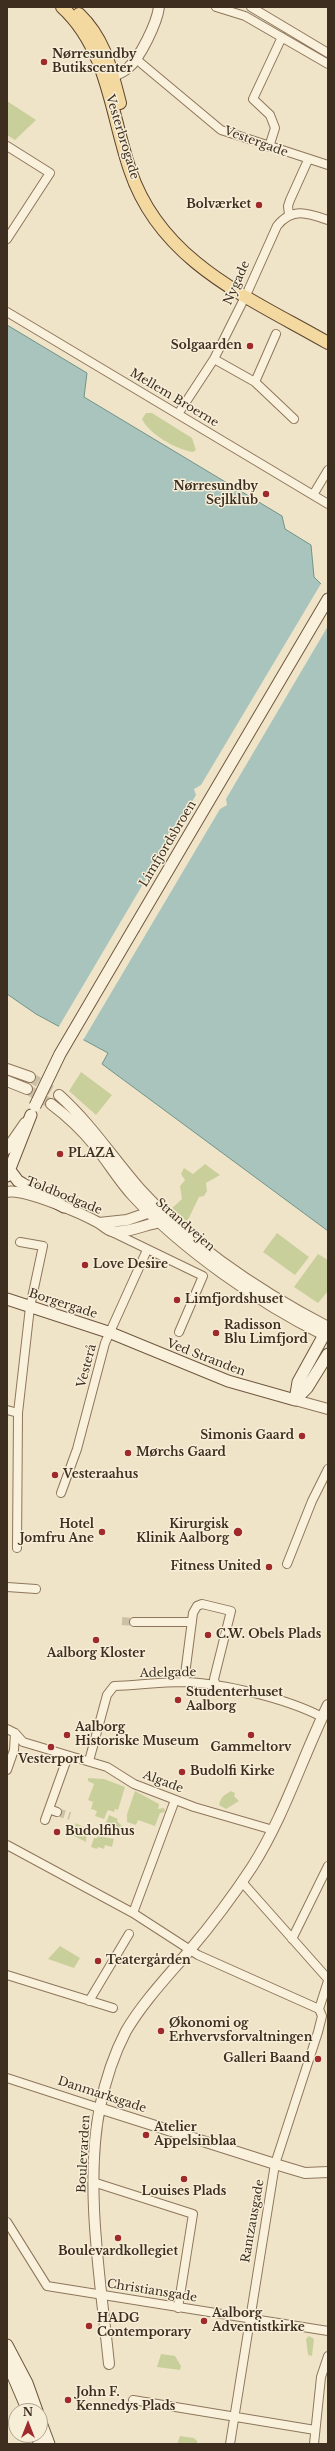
<!DOCTYPE html>
<html>
<head>
<meta charset="utf-8">
<style>
	body { margin:0 }
	#map { position:relative; width:335px; height:2451px; overflow:hidden; background:#f0e4c8; font-family:"Libre Baskerville",serif }
	canvas { display:block }
	.frame { position:absolute; inset:0; border:8px solid #3d2e20; pointer-events:none }
	.north { position:absolute; left:8px; top:2403px; width:40px; height:40px; box-sizing:border-box; background:#f7eed8; border:1px solid #ada18e; border-radius:50%; rotate:0deg; font-size:11px; font-weight:700; line-height:16px; text-align:center; color:#3d2e20 }
	.north::after { content:''; display:block; margin:auto; width:14px; height:18px; background:#9e2a2b; clip-path:polygon(50% 0,100% 100%,50% 72%,0 100%) }
</style>
</head>
<body>
<div id="map">
<canvas width="335" height="2451"></canvas>
<div class="frame"></div>
<div class="north">N</div>
</div>
<script>
const g = document.querySelector('canvas').getContext('2d');
g.lineJoin = 'round';
function fill(path, color) { g.fillStyle = color; g.fill(path, 'evenodd'); }
function strokePath(path, color, width, dash) { g.strokeStyle = color; g.lineWidth = width; g.lineCap = dash ? 'butt' : 'round'; g.setLineDash(dash || []); g.stroke(path); }
function label(font, color, halo, rows, align = 'center') {
  g.font = font + ' "Libre Baskerville",serif'; g.lineWidth = 3; g.setLineDash([]); g.textBaseline = 'middle'; g.strokeStyle = halo; g.fillStyle = color; for (const [text, x, y, turn = 0] of rows) {
    g.save(); g.translate(x, y); g.rotate((+turn || 0) * Math.PI / 180); g.textAlign = isNaN(turn) ? turn : align; if (halo) g.strokeText(text, 0, 0); g.fillText(text, 0, 0); g.restore();
  }
}
fill(new Path2D(`
	M7,101l29,19 -21,20 -8,-5z
	M146,413h6l40,25 4,12 -3,2c-16,-2 -44,-18 -51,-33z
	M81,1072l31,23 -16,20 -27,-24z
	M205,1164l15,11 -14,8 1,8 -3,5 -5,1 -12,25 -15,-14 10,-9 -2,-13 5,-6 -4,-6 3,-6 9,6z
	M277,1233l32,24 -14,18 -32,-23z
	M318,1254l10,6v31l-10,12 -24,-16z
	M88,1778l16,1 21,8 -7,23 -3,-1 -1,3 -6,-2 -4,9 -9,-3 2,-5 -6,-2 2,-7 -5,-2 6,-16 -6,-3z
	M135,1791l24,13 -1,5 6,-1 1,4 -5,1 -5,13 -17,-6 -2,5 -9,-3v-8z
	M231,1791l4,2 -1,3 5,5 -13,8 -7,-4c2,-8 5,-10 12,-14z
	M109,1815l9,4 -1,2 5,5 -1,4 -15,-7z
	M76,1823l11,6 -1,13 -14,-7z
	M98,1836l16,3 -2,8 -7,-2 -1,4 -6,-2 -1,2 -6,-2 3,-9h3z
	M60,1946l20,12 -6,10 -26,-9z
	M309,2336l5,3 -2,17 -4,-1 -2,-16z
	M161,2354l14,2 6,10 -1,4 -23,-3z
	M180,2436l14,2 4,4 -3,2h-18z`), '#c9cf9b');
const water = new Path2D(`
	M7,325l80,48 -3,24 198,119 3,13 26,16 3,32 14,14v640l-226,-167 6,-11 -72,-39 -29,-20z`);
fill(water, '#a9c4bc');
strokePath(water, '#6f938a', 1);
fill(new Path2D(`
	M322,582l6,6v38l-102,173 1,6 -7,4 -138,233 -24,-14 111,-188 -1,-7 7,-3 21,-35 -2,-6 7,-4z`), '#f0e4c8');
strokePath(new Path2D(`
	M122,1621l12,1
	M57,1812l13,4`), '#ccc0a6', 8, [8, 4]);
strokePath(new Path2D(`
	M30,1077l29,18
	M27,1089l24,15`), '#ccc0a6', 10, [10, 5]);
const minor = new Path2D(`
	M216,7l29,9 83,48
	M251,7l77,46
	M136,59l85,71 107,35
	M7,146l43,27 -43,66
	M269,147l6,-19 -5,-13 -17,-16 29,-62
	M289,215l-1,-9 2,-6 18,-40
	M7,312l321,192
	M214,359l41,23 21,-48
	M255,382l39,37
	M178,414l36,-55 33,-66 30,-67c15,-19 31,-13 51,-6
	M313,495l15,-25
	M110,1231l93,45 -24,56
	M7,1410l11,3
	M61,1493l16,-44 28,-106 42,-93
	M17,1548l1,-135 12,-106 13,-61 -23,-4
	M287,1564l25,-63 16,-32
	M7,1587l29,2
	M134,1622h58
	M184,1682l9,-69 4,-7 5,-2 29,7 -17,68 2,7
	M7,1729l8,4 8,9 84,25 27,17 60,23 79,23
	M89,1761l18,-66 7,-9c23,-1 47,-4 70,-4 39,1 104,17 138,35
	M7,1770l7,-20 1,-17
	M49,1809l8,3
	M45,1820l23,-64
	M7,1845l126,68 65,42 121,54
	M242,1882l86,97
	M133,1913l42,-113
	M292,1939l36,-73
	M7,1975l106,33
	M89,2001l40,-67
	M319,2009l9,-28
	M7,2078l92,30
	M93,2182l100,32 -15,94
	M7,2222l40,64 281,45
	M133,2400l182,30
	M230,2444l45,-280 43,-132 4,-16 -3,-7
	M314,2444l7,-67 7,-21`);
const tertiary = new Path2D(`
	M107,80c6,-4 15,-7 21,-12 12,-10 29,-45 31,-61
	M7,1069l23,8
	M7,1081l20,8
	M59,1095c33,30 53,62 81,94 52,58 119,102 188,138
	M51,1104c16,12 31,26 44,42 13,16 24,35 38,50 49,53 126,107 191,139
	M7,1149l18,-26
	M7,1192c17,-4 76,22 92,31 5,3 8,7 13,8 15,3 34,-7 49,-9
	M99,1223l28,-3 29,-10
	M295,1400l33,9
	M99,2108l176,56 30,9 23,-1
	M109,2364c-8,-80 -25,-179 -9,-257 5,-25 14,-53 26,-76 17,-29 41,-54 63,-80 23,-27 44,-55 63,-84 32,-50 50,-109 76,-162`);
const secondary = new Path2D(`
	M134,928l194,-329
	M9,1169l9,12 46,26
	M7,1176l24,-61
	M7,1299l104,34 117,48 67,19
	M295,1400l3,-18 26,-47
	M295,1400l12,-12 21,-34
	M7,2345l20,38 10,28
	M7,2362l21,49
	M40,2420l9,24
	M36,2435l4,9`);
const primary = new Path2D(`
	M62,7c46,42 49,108 68,163 31,93 120,128 198,173
	M79,14c26,25 32,55 41,89`);
strokePath(minor, '#8d765c', 10);
strokePath(tertiary, '#8d765c', 12);
strokePath(secondary, '#6f573f', 13);
strokePath(primary, '#5b4430', 14);
strokePath(minor, '#faf1dc', 8);
strokePath(tertiary, '#faf1dc', 10);
strokePath(secondary, '#faf1dc', 11);
strokePath(primary, '#f3d9a0', 12);
const secondaryBridge = new Path2D(`
	M35,1106l25,-52 74,-126`);
strokePath(secondaryBridge, '#6f573f', 13, []);
strokePath(secondaryBridge, '#faf1dc', 11);
for (const [x, y, r, color] of [
	[44,62,4,"#9e2a2b"],
	[259,205,4,"#9e2a2b"],
	[250,346,4,"#9e2a2b"],
	[266,494,4,"#9e2a2b"],
	[60,1154,4,"#9e2a2b"],
	[85,1265,4,"#9e2a2b"],
	[177,1300,4,"#9e2a2b"],
	[216,1333,4,"#9e2a2b"],
	[302,1436,4,"#9e2a2b"],
	[128,1453,4,"#9e2a2b"],
	[55,1475,4,"#9e2a2b"],
	[102,1532,4,"#9e2a2b"],
	[238,1532,5,"#9e2a2b"],
	[269,1567,4,"#9e2a2b"],
	[208,1635,4,"#9e2a2b"],
	[96,1640,4,"#9e2a2b"],
	[178,1700,4,"#9e2a2b"],
	[67,1735,4,"#9e2a2b"],
	[251,1735,4,"#9e2a2b"],
	[51,1747,4,"#9e2a2b"],
	[182,1772,4,"#9e2a2b"],
	[57,1832,4,"#9e2a2b"],
	[98,1961,4,"#9e2a2b"],
	[161,2031,4,"#9e2a2b"],
	[318,2059,4,"#9e2a2b"],
	[146,2135,4,"#9e2a2b"],
	[184,2179,4,"#9e2a2b"],
	[118,2238,4,"#9e2a2b"],
	[204,2321,4,"#9e2a2b"],
	[89,2326,4,"#9e2a2b"],
	[68,2400,4,"#9e2a2b"]
]) { const dot = new Path2D(); dot.arc(x, y, r, 0, 2 * Math.PI); g.fillStyle = color; g.fill(dot); strokePath(dot, '#f7eed8', 1.5); }
label('bold 12px', '#3d2e20', '#f7eed8', [
	["Nørresundby",52,55],
	["Butikscenter",52,69],
	["Bolværket",251,205,"right"],
	["Solgaarden",242,346,"right"],
	["Nørresundby",258,487,"right"],
	["Sejlklub",258,501,"right"],
	["PLAZA",68,1154],
	["Love Desire",93,1265],
	["Limfjordshuset",185,1300],
	["Radisson",224,1326],
	["Blu Limfjord",224,1340],
	["Simonis Gaard",294,1436,"right"],
	["Mørchs Gaard",136,1453],
	["Vesteraahus",63,1475],
	["Hotel",94,1525,"right"],
	["Jomfru Ane",94,1539,"right"],
	["Kirurgisk",229,1525,"right"],
	["Klinik Aalborg",229,1539,"right"],
	["Fitness United",261,1567,"right"],
	["C.W. Obels Plads",216,1635],
	["Aalborg Kloster",96,1654,"center"],
	["Studenterhuset",186,1693],
	["Aalborg",186,1707],
	["Aalborg",75,1728],
	["Historiske Museum",75,1742],
	["Gammeltorv",251,1748,"center"],
	["Vesterport",51,1760,"center"],
	["Budolfi Kirke",190,1772],
	["Budolfihus",65,1832],
	["Teatergården",106,1961],
	["Økonomi og",169,2024],
	["Erhvervsforvaltningen",169,2038],
	["Galleri Baand",310,2059,"right"],
	["Atelier",154,2128],
	["Appelsinblaa",154,2142],
	["Louises Plads",184,2192,"center"],
	["Boulevardkollegiet",118,2252,"center"],
	["Aalborg",212,2314],
	["Adventistkirke",212,2328],
	["HADG",97,2319],
	["Contemporary",97,2333],
	["John F.",76,2393],
	["Kennedys Plads",76,2407]
], 'left');
label('12px', '#3d2e20', '#f7eed8', [
	["Vesterbrogade",122,137,73],
	["Vestergade",256,142,20],
	["Nygade",237,283,-66],
	["Mellem Broerne",174,398,31],
	["Limfjordsbroen",168,844,-59],
	["Toldbodgade",64,1196,22],
	["Strandvejen",185,1225,41],
	["Borgergade",63,1304,18],
	["Ved Stranden",206,1358,21],
	["Vesterå",87,1366,-75],
	["Adelgade",168,1673,-1],
	["Algade",163,1782,21],
	["Danmarksgade",102,2095,18],
	["Boulevarden",84,2154,-87],
	["Rantzausgade",253,2221,-80],
	["Christiansgade",152,2291,9]
]);
</script>
</body>
</html>
